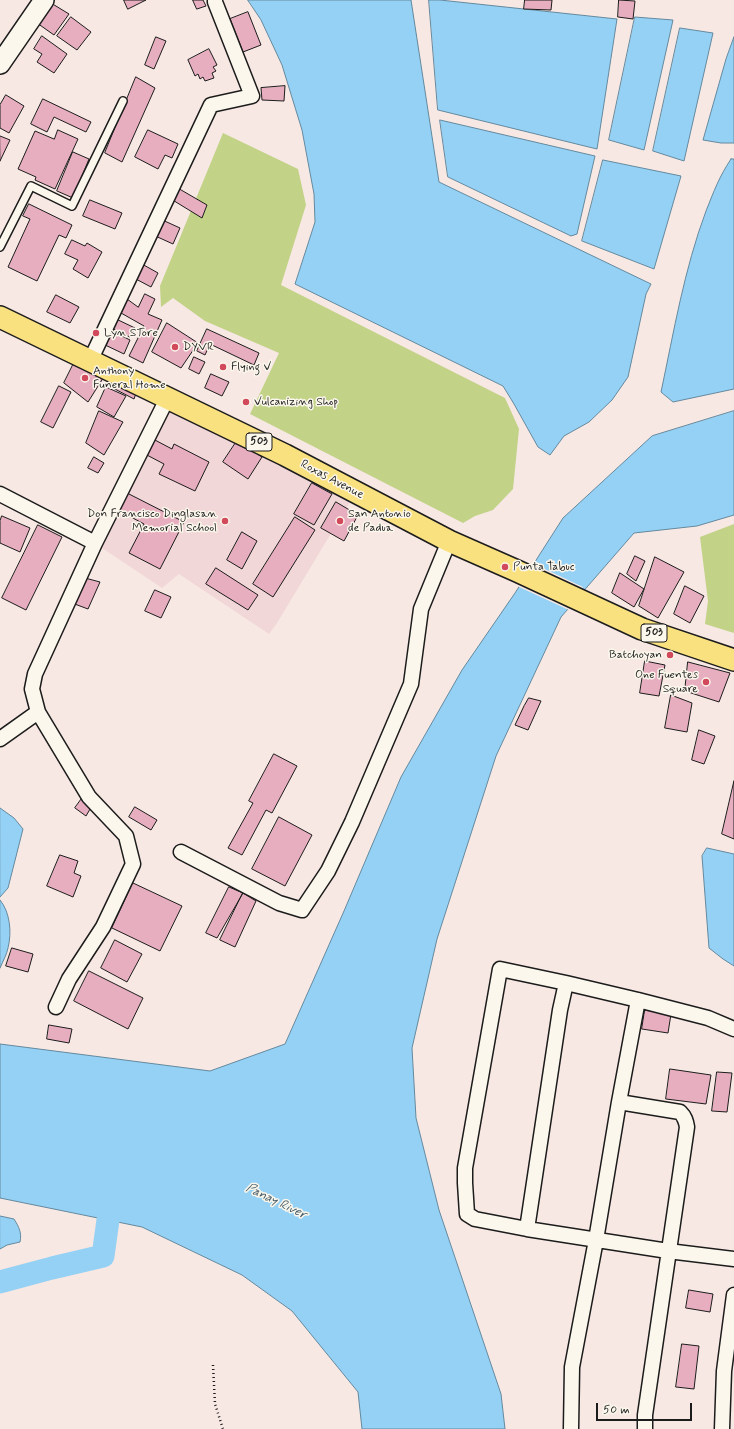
<!DOCTYPE html>
<html>
<head>
<meta charset="utf-8">
<style>
	body { margin:0 }
	#map { position:relative; width:734px; height:1429px; overflow:hidden; background:#f7e8e3; font-family:Mynerve,sans-serif }
	canvas { display:block }
	.scale { position:absolute; left:596px; top:1403px; width:96px; height:18px; box-sizing:border-box; border:2px solid #1c1c1c; border-top:0; padding-left:5px; font-size:12px; line-height:14px; white-space:nowrap; color:#1c1c1c; -webkit-text-stroke:3px #fbf7ec; paint-order:stroke }
</style>
</head>
<body>
<div id="map">
<canvas width="734" height="1429"></canvas>
<div class="scale">50 m</div>
</div>
<script>
const g = document.querySelector('canvas').getContext('2d');
g.lineJoin = 'round';
function fill(path, color) { g.fillStyle = color; g.fill(path, 'evenodd'); }
function strokePath(path, color, width, dash) { g.strokeStyle = color; g.lineWidth = width; g.lineCap = dash ? 'butt' : 'round'; g.setLineDash(dash || []); g.stroke(path); }
function label(font, color, halo, rows, align = 'center') {
  g.font = font + ' Mynerve,sans-serif'; g.lineWidth = 3; g.setLineDash([]); g.textBaseline = 'middle'; g.strokeStyle = halo; g.fillStyle = color; for (const [text, x, y, turn = 0] of rows) {
    g.save(); g.translate(x, y); g.rotate((+turn || 0) * Math.PI / 180); g.textAlign = isNaN(turn) ? turn : align; if (halo) g.strokeText(text, 0, 0); g.fillText(text, 0, 0); g.restore();
  }
}
fill(new Path2D(`
	M170,404l183,93 -76,126 -8,11 -90,-60 -17,14 -63,-42z`), '#f2d7d8');
fill(new Path2D(`
	M223,133l75,36 8,36 -25,80 224,113 14,31 -6,60 -20,21 -18,6 -12,7 -213,-109 29,-61 -74,-32 -32,-23 -12,9 -1,-21z
	M734,524v109l-29,-9 3,-23 -8,-64z`), '#c2d287');
const water = new Path2D(`
	M248,0h163l28,182 212,102 -5,10 -18,83 -16,23 -23,22 -25,14 -14,19 -12,-8 -24,-43 -11,-18 -208,-102 20,-62 -1,-28 -12,-64 -20,-65 -21,-45z
	M429,0h11l177,19 -20,130 -159,-39z
	M635,17l38,3 -29,130 -35,-10z
	M680,28l33,5 -29,128 -31,-10z
	M734,37v106h-13l-18,-3 23,-81z
	M440,120l155,36 -18,78 -6,2 -123,-59z
	M731,159h3v230l-61,13 -12,-10c13,-61 23,-122 45,-181 8,-20 13,-34 25,-52z
	M603,160l78,16 -27,93 -72,-28z
	M734,411v104l-37,11 -63,7 -73,84 -65,139 -59,183 -25,109 4,70 23,92 62,184 4,35h-143l-4,-37 -66,-81 -50,-36 -100,-48 -142,-29v-154l210,27 75,-27 59,-133 57,-134 61,-107 53,-77 48,-75 89,-82z
	M0,808l14,10 9,11 -15,59 -8,9z
	M707,848l27,6v112l-11,-7 -14,-11 -7,-92z
	M0,900c10,12 12,32 8,48 -1,6 -5,13 -8,20z
	M0,1216l14,3c5,8 8,14 6,23l-13,3 -7,4z`);
fill(water, '#94d1f5');
strokePath(water, '#64899e', 1);
fill(new Path2D(`
	M532,563l51,24 -8,17 -6,6 -52,-24z`), '#f7e8e3');
strokePath(new Path2D(`
	M0,1282l52,-14 51,-12 5,-36 11,-29`), '#94d1f5', 23);
const building = new Path2D(`
	M124,0h22l-18,9z
	M193,0h10l3,6 -9,3z
	M525,0h27l-1,10 -27,-1z
	M619,0l16,1 -2,18 -15,-2z
	M51,3l18,11 -15,21 -17,-12z
	M248,12l13,33 -18,7 -13,-33z
	M71,17l20,15 -14,18 -20,-14z
	M42,36l25,18 -13,19 -17,-11 5,-8 -8,-5z
	M156,37l10,4 -12,28 -9,-4z
	M209,49l8,16 -4,2 3,4 -4,2 2,5 -9,3 -2,-4 -3,2 -2,-5 -3,2 -7,-16z
	M136,77l19,11 -33,74 -17,-9z
	M285,86l-1,15 -22,-1 -1,-12z
	M6,95l18,11 -15,27 -9,-5v-23z
	M43,99l48,23 -5,10 -32,-15 -7,15 -16,-8z
	M58,130l20,9 -23,50 -20,-9 1,-3 -18,-8 17,-38 19,8z
	M148,130l30,14 -6,14 -7,-3 -7,14 -23,-12z
	M0,136l10,4 -10,21z
	M73,152l16,7 -16,39 -16,-7z
	M176,187l31,18 -5,13 -31,-19z
	M90,200l32,13 -7,16 -32,-13z
	M29,204l43,21 -6,13 -7,-3 -22,46 -29,-14 22,-48 -7,-3z
	M158,218l22,10 -7,16 -22,-10z
	M72,240l13,6 2,-3 15,9 -14,26 -15,-9 5,-9 -13,-6z
	M142,264l16,9 -7,14 -17,-9z
	M145,294l10,5 -7,15 14,6 -19,43 -14,-7 15,-30 -23,-13 6,-14 11,8z
	M56,295l23,12 -9,16 -23,-11z
	M114,318l21,10 -5,9 -21,-10z
	M167,323l31,20 -17,25 -29,-16z
	M108,329l22,11 -6,14 -23,-11z
	M207,329l52,24 -5,12 -44,-21 -5,11 -8,-4z
	M78,355l29,17 -19,30 -24,-19z
	M194,357l11,5 -6,12 -10,-5z
	M211,374l18,8 -7,14 -17,-8z
	M114,376l25,9 -5,14 -25,-13z
	M59,386l12,6 -18,36 -12,-6z
	M106,387l20,9 -12,21 -17,-10z
	M99,411l24,11 -19,33 -18,-12z
	M153,439l19,10 2,-5 35,18 -14,29 -36,-17 5,-10 -19,-10z
	M237,441l25,16 -14,22 -25,-17z
	M94,457l10,6 -6,10 -10,-5z
	M312,483l20,11 -18,31 -20,-11z
	M127,493l57,29 -24,47 -31,-16 15,-29 -26,-14z
	M336,502l22,13 -14,26 -23,-13z
	M2,516l28,12 -10,24 -20,-9v-22z
	M295,517l20,13 -42,67 -20,-13z
	M38,525l24,12 -36,73 -24,-12z
	M242,532l15,9 -15,28 -15,-9z
	M635,556l10,5 -9,20 -9,-7z
	M655,557l29,15 -26,46 -19,-12z
	M216,568l42,27 -10,15 -42,-26z
	M620,573l24,16 -10,18 -22,-14z
	M85,578l15,4 -12,27 -16,-6z
	M685,586l19,10 -14,27 -16,-9z
	M155,590l16,7 -10,21 -16,-7z
	M645,661l20,4 -6,31 -19,-3z
	M688,662l42,11 -11,29 -34,-11z
	M671,695l21,8 -5,29 -22,-4z
	M529,698l12,3 -13,29 -13,-5 9,-19z
	M699,730l16,6 -11,28 -12,-4z
	M274,754l23,12 -25,47 -6,-3 -24,45 -14,-7 25,-45 -4,-2z
	M734,781v58l-12,-5z
	M83,797l10,7 -7,12 -11,-8z
	M135,807l22,13 -6,10 -22,-13z
	M279,817l33,18 -27,51 -33,-17z
	M60,855l18,6 -4,12 7,3 -8,21 -26,-11z
	M133,883l49,23 -22,45 -48,-23z
	M229,887l14,6 -26,45 -11,-5z
	M243,893l13,8 -21,46 -15,-7z
	M115,940l27,14 -15,28 -26,-14z
	M12,948l21,6 -5,18 -22,-6z
	M89,971l54,27 -15,31 -54,-28z
	M645,1010l26,4 -3,19 -26,-4z
	M49,1025l23,4 -3,14 -22,-4z
	M670,1069l41,6 -5,29 -40,-5z
	M717,1072l15,1 -5,39 -15,-1z
	M689,1290l24,4 -3,18 -24,-4z
	M682,1344l17,2 -5,43 -18,-2z`);
fill(building, '#e7aec0');
strokePath(building, '#1c1c1c', 1);
const service = new Path2D(`
	M0,247l31,-61 41,20 51,-105`);
const minor = new Path2D(`
	M90,361l121,-256 41,-9 -37,-94v-2
	M0,494l95,49
	M0,739l38,-27
	M181,852l98,51 23,7 26,-39 24,-49 59,-138 10,-75 28,-68
	M566,983l-66,-14 -35,199v15l2,31 8,5 52,10 141,22 66,8
	M56,1007l13,-28 34,-52 30,-63 -7,-28 -37,-39 -51,-85 -6,-23 3,-15 60,-131 73,-146
	M527,1229l33,-219 6,-27 72,17
	M571,1429l1,-62 24,-127 23,-138
	M645,1429v-14l42,-288c-1,-6 -2,-10 -7,-15l-61,-10 19,-102 70,18 26,11
	M722,1429l2,-58 10,-76`);
const secondary = new Path2D(`
	M0,64l44,-64`);
const primary = new Path2D(`
	M0,317l285,138 164,86 68,30 125,58 92,31`);
strokePath(service, '#1c1c1c', 10);
strokePath(minor, '#1c1c1c', 17);
strokePath(secondary, '#1c1c1c', 22);
strokePath(primary, '#1c1c1c', 24);
strokePath(new Path2D(`
	M213,1365l2,39 8,25`), '#1c1c1c', 2.5, [1, 3]);
strokePath(service, '#fbf7ec', 7);
strokePath(minor, '#fbf7ec', 14);
strokePath(secondary, '#fbf7ec', 19);
strokePath(primary, '#fae180', 21);
for (const [x, y, r, color] of [
	[96,333,4,"#d1495b"],
	[175,347,4,"#d1495b"],
	[223,367,4,"#d1495b"],
	[85,378,4,"#d1495b"],
	[246,402,4,"#d1495b"],
	[225,521,4,"#d1495b"],
	[340,521,4,"#d1495b"],
	[505,567,4,"#d1495b"],
	[670,655,4,"#d1495b"],
	[706,682,4,"#d1495b"]
]) { const dot = new Path2D(); dot.arc(x, y, r, 0, 2 * Math.PI); g.fillStyle = color; g.fill(dot); strokePath(dot, '#fbf7ec', 1.5); }
for (const [x, y, w] of [
	[259,442,26],
	[654,633,26]
]) { const box = new Path2D(); box.roundRect(x - w / 2, y - 9, w, 18, 3); g.fillStyle = '#fbf7ec'; g.fill(box); strokePath(box, '#1c1c1c', 1); }
label('bold 11px', '#1c1c1c', null, [
	["503",259,442],
	["503",654,633]
]);
label('12px', '#1c1c1c', '#fbf7ec', [
	["Lyn STore",104,333],
	["DYVR",183,347],
	["Flying V",231,367],
	["Anthony",93,371],
	["Funeral Home",93,385],
	["Vulcanizing Shop",254,402],
	["Don Francisco Dinglasan",217,514,"right"],
	["Memorial School",217,528,"right"],
	["San Antonio",348,514],
	["de Padua",348,528],
	["Punta Tabuc",513,567],
	["Batchoyan",662,655,"right"],
	["One Fuentes",698,675,"right"],
	["Square",698,689,"right"]
], 'left');
label('12px', '#1c1c1c', '#fbf7ec', [
	["Roxas Avenue",332,480,28]
]);
label('italic 13px', '#465b68', '#fbf7ec', [
	["Panay River",276,1202,26]
]);
</script>
</body>
</html>
